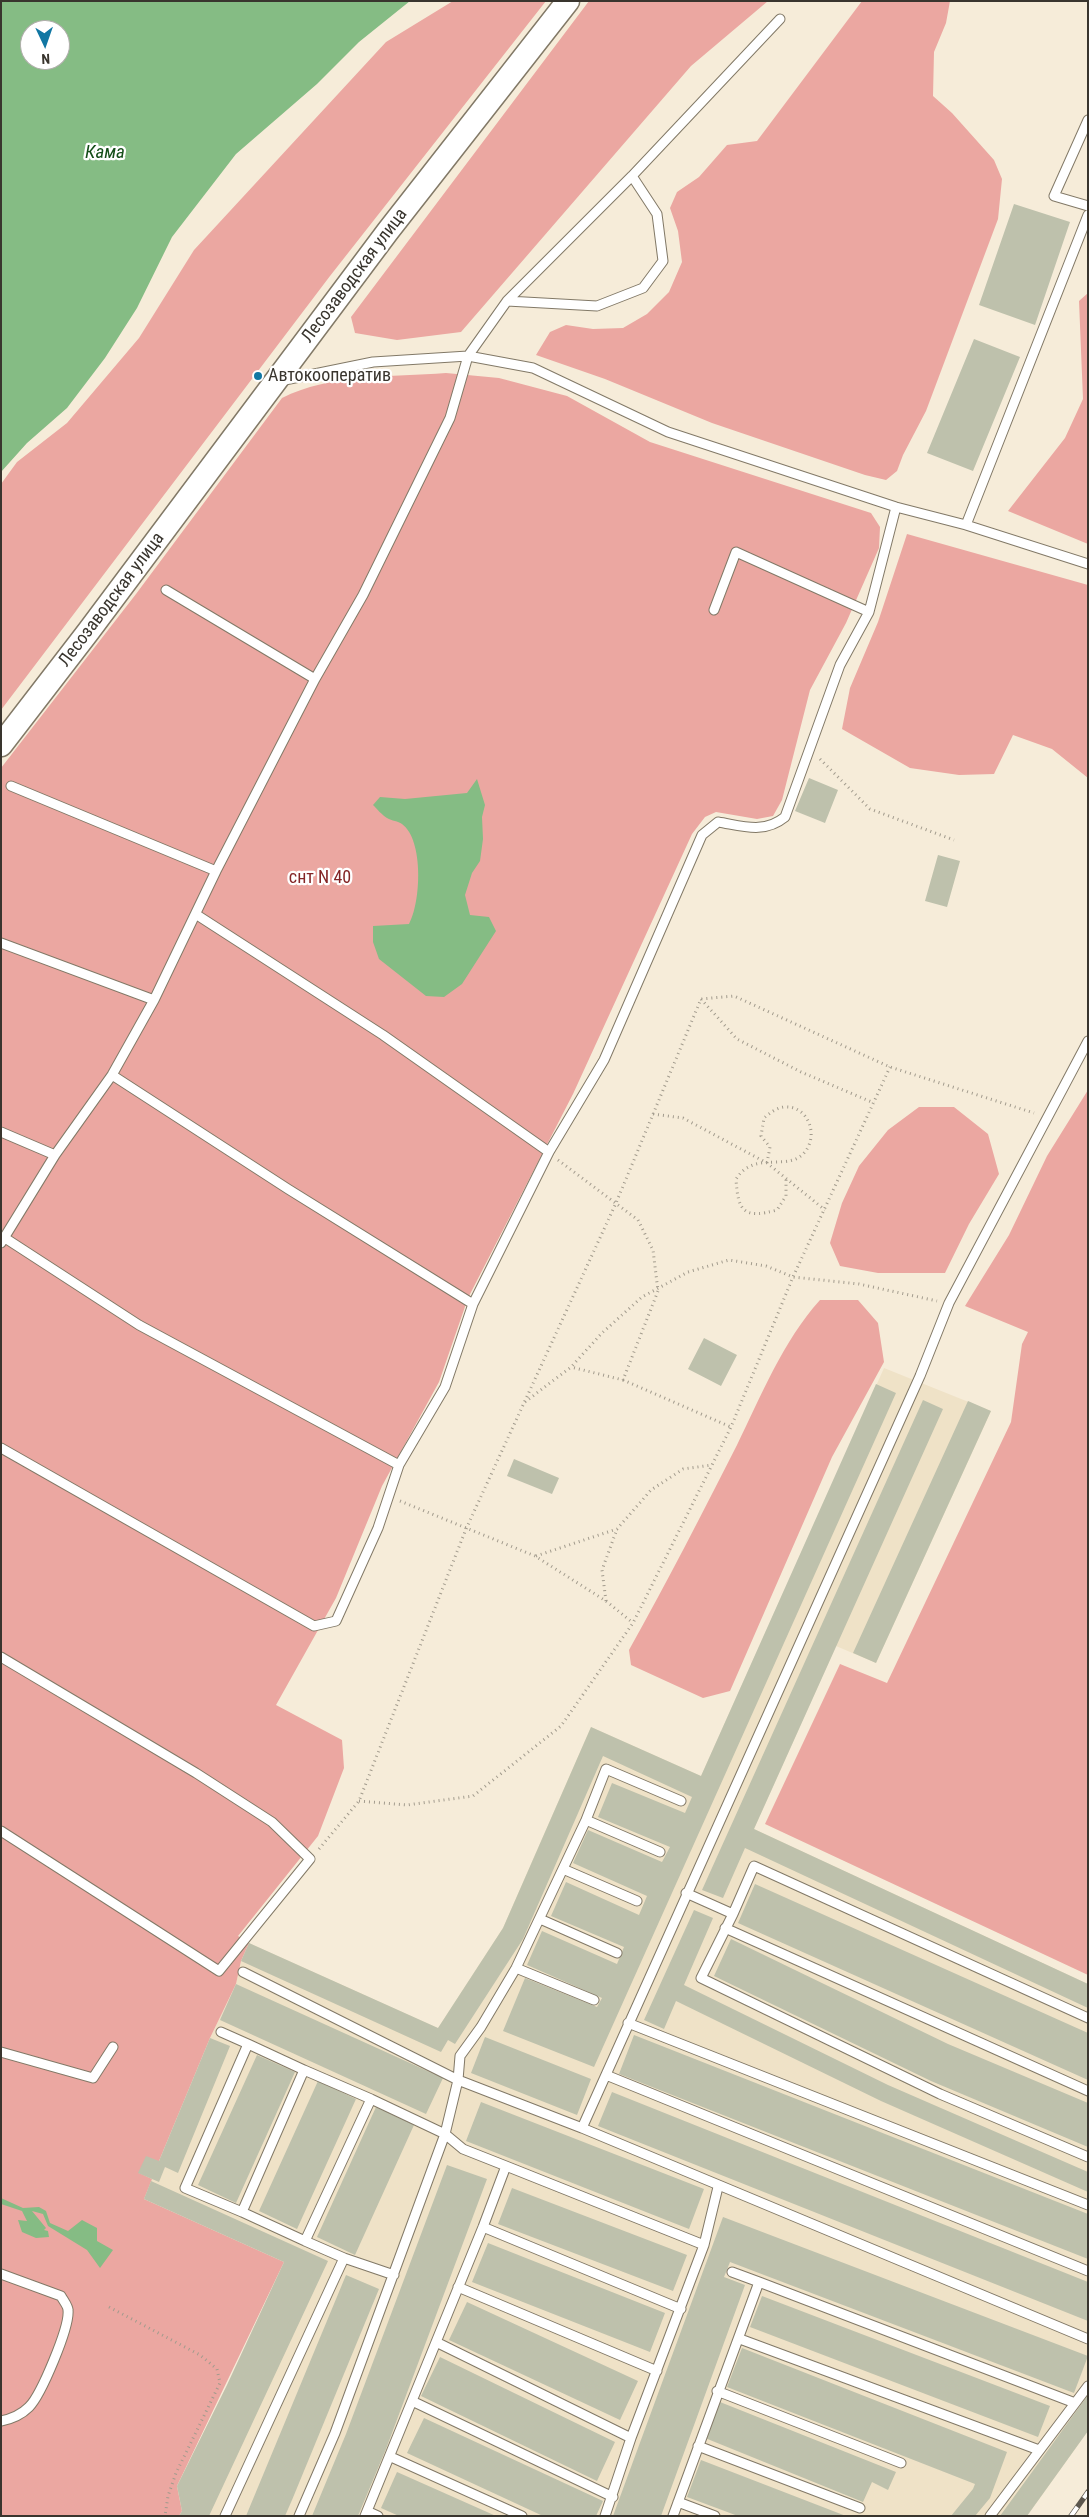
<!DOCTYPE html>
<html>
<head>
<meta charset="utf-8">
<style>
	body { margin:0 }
	#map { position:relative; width:1089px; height:2517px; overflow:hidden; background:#f6ecd9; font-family:"Roboto Condensed",sans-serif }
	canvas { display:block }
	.frame { position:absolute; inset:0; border:2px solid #39352e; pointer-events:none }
	.north { position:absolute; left:20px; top:20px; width:50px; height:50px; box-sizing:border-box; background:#fff; border:1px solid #b0aeab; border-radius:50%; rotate:177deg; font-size:14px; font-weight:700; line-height:20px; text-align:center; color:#39352e }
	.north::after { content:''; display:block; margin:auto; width:18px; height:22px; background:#1177a3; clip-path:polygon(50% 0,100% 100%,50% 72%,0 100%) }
</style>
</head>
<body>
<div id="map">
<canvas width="1089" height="2517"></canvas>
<div class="frame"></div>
<div class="north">N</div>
</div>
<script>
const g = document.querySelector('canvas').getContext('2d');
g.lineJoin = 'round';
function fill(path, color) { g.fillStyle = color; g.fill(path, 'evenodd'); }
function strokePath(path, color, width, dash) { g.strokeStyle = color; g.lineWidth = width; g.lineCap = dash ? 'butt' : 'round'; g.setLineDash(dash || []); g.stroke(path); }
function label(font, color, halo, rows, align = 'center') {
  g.font = font + ' "Roboto Condensed",sans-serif'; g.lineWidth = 4.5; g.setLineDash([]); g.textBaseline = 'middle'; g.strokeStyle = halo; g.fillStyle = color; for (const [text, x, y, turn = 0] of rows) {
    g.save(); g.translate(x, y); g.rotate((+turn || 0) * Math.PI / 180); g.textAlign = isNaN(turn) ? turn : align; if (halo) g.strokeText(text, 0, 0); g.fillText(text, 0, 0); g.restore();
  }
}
fill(new Path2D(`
	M884,1368l107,43 -115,252 -40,-17 -82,183 334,155v447l-61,85h-848l3,-5 -5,-25 50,-101 57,-123 -140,-63 -6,-26 8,-17 13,5 51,-123 26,-54 5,-23 8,-18 189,85 65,-100 88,-201 110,49z`), '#efe2c7');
fill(new Path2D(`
	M453,1h93l-216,275 -329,434v-226l16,-22 50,-39 72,-85 55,-88 192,-208z
	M589,1h179l-77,65 -230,266 -64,8 -42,-7 -4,-16z
	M862,1h88l-4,22 -12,29 -1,44 19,17 42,47 8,19 -4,40 -72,192 -23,44 -6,16 -11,9 -21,-5 -153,-52 -107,-44 -69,-24 14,-23 16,-7 27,4 30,-1 24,-14 22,-22 13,-30 -4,-31 -8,-23 7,-16 22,-15 28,-32 30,-4z
	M1088,293v251l-80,-33 57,-73 18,-39 -4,-98z
	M446,373l53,5 68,18 83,46 221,71 9,14 -1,21 -33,75 -36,67 -28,110 -9,16 -16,3 -41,-7 -11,5 -13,17 -119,260 -105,204 -29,84 -57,104 -46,112 -60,107 66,35 2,28 -26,68 -80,100 11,7 -8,18 -5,23 -26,54 -51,123 -20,12 13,6 -8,20 140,63 -107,224 5,25 -3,5h-178v-1748l135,-174 146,-196c47,-24 111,-21 164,-25z
	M907,534l181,51v193l-36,-29 -39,-14 -19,39 -35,1 -49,-7 -68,-39 8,-41 28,-66z
	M1088,1090v885l-323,-151 75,-160 47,19 124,-261 11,-78 6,-12 -63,-26 44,-71 38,-79z
	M919,1107h35l34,27 11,40 -30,50 -24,49h-67l-38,-7 -10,-23 12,-40 17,-37 29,-36z
	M820,1300h38l20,23 6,39 -52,95 -102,234 -27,7 -72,-33 -2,-15c38,-68 73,-136 108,-205 24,-49 46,-104 83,-145z`), '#eba7a1');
fill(new Path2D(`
	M1,1h409l-51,41 -42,42 -81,70 -64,83 -35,71 -32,50 -38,50 -40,35 -26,29zM30,30h30v30h-30z
	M477,779l8,26 -3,12 1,22 -3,22 -8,12 -7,22 5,20 19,2 7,14 -34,53 -18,13 -18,-1 -47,-37 -6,-17v-16l36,-2c12,-21 15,-84 -7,-100 -4,-3 -10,-3 -15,-6 -5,-3 -10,-9 -14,-13l7,-8 25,2 62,-6z
	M1,2198l22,10 16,-1 7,4 4,12 18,8 14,-11 15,8v13l16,9 -13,18 -13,-18 -39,-24 -5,-12 -11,-3 14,17 -2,2 4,1 1,6 -13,1 -14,-6 -4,-12 9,1 -5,-10 -21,-7z`), '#85bc84');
fill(new Path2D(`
	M1014,204l56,18 -35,103 -56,-20z
	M974,339l46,18 -47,114 -46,-18z
	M809,778l29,12 -13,33 -30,-12z
	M938,855l22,6 -13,46 -22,-6z
	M704,1338l33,17 -16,31 -33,-17z
	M876,1384l20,9 -302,674 -91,-36 22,-53 72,29 5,-9 -75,-33 15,-34 75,33 7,-17 -73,-31 15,-34 73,33 8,-19 -74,-33 15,-33 74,32 8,-15 -72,-30 14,-34 73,30 7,-16 -89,-41 -80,183 -68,105 -7,-4 -7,12 -200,-91 8,-18 189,85 65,-100 88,-201 110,49z
	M923,1400l20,9 -189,420 334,155v24l-343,-160 -22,50 -21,-8z
	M968,1401l23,10 -115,252 -23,-10z
	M514,1459l45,19 -7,16 -45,-18z
	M755,1884l333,149v47l-350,-157z
	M694,1910l19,8 -29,67 204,100 200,87v20l-207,-91 -205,-100 -12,28 -20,-9z
	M731,1939l217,105 140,59v44l-157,-66 -217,-105z
	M236,1984l207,94 -17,36 -206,-94z
	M634,2035l454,179v45l-469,-185z
	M485,2037l106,42 -14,36 -106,-42z
	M210,2038l20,8 -52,127 -13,-6 -6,15 -21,-9 8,-17 13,5z
	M257,2055l38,17 -59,131 -38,-18z
	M318,2081l38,18 -59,130 -38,-18z
	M612,2092l476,190v39l-490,-195z
	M481,2102l223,87 -15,40 -223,-88z
	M376,2107l38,18 -59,130 -38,-18z
	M447,2165l40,14 -101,270 -28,67h-46l34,-82z
	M151,2181l177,80 -119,255h-30l3,-5 -5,-25 50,-101 57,-123 -140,-63z
	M512,2188l175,67 -14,36 -175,-67z
	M723,2217l365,139 -14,37 -344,-131 -6,15 21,8 -84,231h-48z
	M488,2243l177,70 -15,39 -178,-70z
	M346,2275l33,14 -87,211 -7,16h-39z
	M762,2296l288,110 -12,31 -288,-110z
	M467,2302l171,79 -18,39 -171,-80z
	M742,2348l265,104 -17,46 -15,18h-24l22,-27 2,-5 -248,-97z
	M440,2357l175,85 -18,39 -176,-85z
	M1088,2395v36l-61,85h-27z
	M720,2402l176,70 -8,18 -16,-8 -9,20 -158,-64z
	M424,2418l179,83 -7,15h-53l-136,-63z
	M701,2460l145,56h-108l-51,-19z
	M397,2472l99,44h-97l-18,-8z`), '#bec1ac');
const service = new Path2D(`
	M1088,120l-34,76 34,10
	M507,301l90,5 46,-18 20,-27 -6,-47 -25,-38
	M280,381l93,-19 95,-6 65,12 135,64 228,75 70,18 122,39
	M966,525l122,-310
	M166,590l149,89
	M714,610l22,-58 133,60
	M11,786l205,85
	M197,915l186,120 166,117
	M1,943l153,57
	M1088,1041l-139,262 -29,73 -338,752 506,211
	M112,1075l176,114 185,115
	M1,1132l54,23
	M5,1238l134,87 260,140
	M1,1243l54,-88 57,-80 42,-75 62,-129 99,-192 48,-84 87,-177 18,-62 39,-55 125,-125 148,-157
	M1,1448l313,178 22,-5 42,-93 21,-63 46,-78 28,-83 76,-152 55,-92 98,-225 16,-13c25,4 46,12 67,-5l55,-152 29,-53 27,-105
	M1,1657l195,116 76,49 38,37 -91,112 -218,-140
	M586,1820l74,32
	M563,1869l74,32
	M686,1893l47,21 -32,64 239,116 148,63
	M733,1914l21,-48 334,152
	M540,1919l77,34
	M725,1928l363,163
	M516,1968l78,32
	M243,1972l215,108 124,48
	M628,2023l460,182
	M221,2032l27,12 -63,144 57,24 62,-142 67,29 -66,142 39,17 -119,258
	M248,2044l56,26
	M1,2052l92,26 20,-31
	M606,2075l482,196
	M371,2099l74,35 13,-54 2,-24 21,-29 35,-59 70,-148 20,-51 75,32
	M506,2166l198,79
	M242,2212l63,29
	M483,2227l198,82
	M344,2258l50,17
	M732,2272l27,10
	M1,2274l60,22c2,4 7,10 7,14 2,17 -27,85 -39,97 -8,8 -18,12 -28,14
	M458,2287l199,84
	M740,2339l299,111
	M436,2342l195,96
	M717,2391l184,72
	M412,2401l201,96
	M698,2446l162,62
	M391,2457l131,59
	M678,2502l37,14
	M367,2511l11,5
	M299,2516l36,-83 110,-299 18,15 43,17 -23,61 -118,289
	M605,2516l26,-78 73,-193 14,-58
	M673,2516l86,-234 316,121
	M990,2516l98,-130`);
const tertiary = new Path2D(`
	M1,745l87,-113 300,-401 180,-230`);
strokePath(service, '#827967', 11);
strokePath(tertiary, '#827967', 25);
strokePath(new Path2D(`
	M820,759l50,50 84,31
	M701,999l36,40 64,33 73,31
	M653,1114l30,4 84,45 58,47
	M558,1160l80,60 15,30 5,41 -35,89 -52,-13
	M767,1163l3,-16 -9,-11 3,-18c6,-5 12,-10 20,-11 22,-2 34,24 23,42 -16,26 -51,-1 -71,30 2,33 8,40 41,31l9,-14v-17
	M623,1380l108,47
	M525,1402l46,-35 31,-34 40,-36 46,-25 41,-12 37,6 27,11 66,7 78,17
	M400,1501l135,55 71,45 27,22
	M536,1556l81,-27 34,-39 32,-21 29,-4
	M606,1601l-4,-31 15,-41
	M359,1801l48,4 66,-9 88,-70 72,-103 98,-196 62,-150 97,-210
	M319,1849l40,-48 107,-272 150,-326 85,-204 33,-3 156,71 144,46
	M109,2307l91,48 17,14 3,14 -44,90 -8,23 -3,20`), '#a29b8d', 3, [1, 4]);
strokePath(service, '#fff', 9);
strokePath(tertiary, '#fff', 22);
const rail = new Path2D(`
	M1071,2516l17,-24`);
strokePath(rail, '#5c574e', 5.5);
strokePath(rail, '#fff', 4, [11]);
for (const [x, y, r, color] of [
	[258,376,5,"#1177a3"]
]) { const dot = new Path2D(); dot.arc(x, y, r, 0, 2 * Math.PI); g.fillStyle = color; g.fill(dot); strokePath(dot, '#fff', 2); }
label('18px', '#39352e', '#fff', [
	["Лесозаводская улица",355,276,-53],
	["Лесозаводская улица",112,600,-53]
]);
label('18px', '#39352e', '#fff', [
	["Автокооператив",268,376]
], 'left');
label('18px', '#832526', '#fff', [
	["снт N 40",320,878]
]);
label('italic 19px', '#154f19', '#fff', [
	["Кама",105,153]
]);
</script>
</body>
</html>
